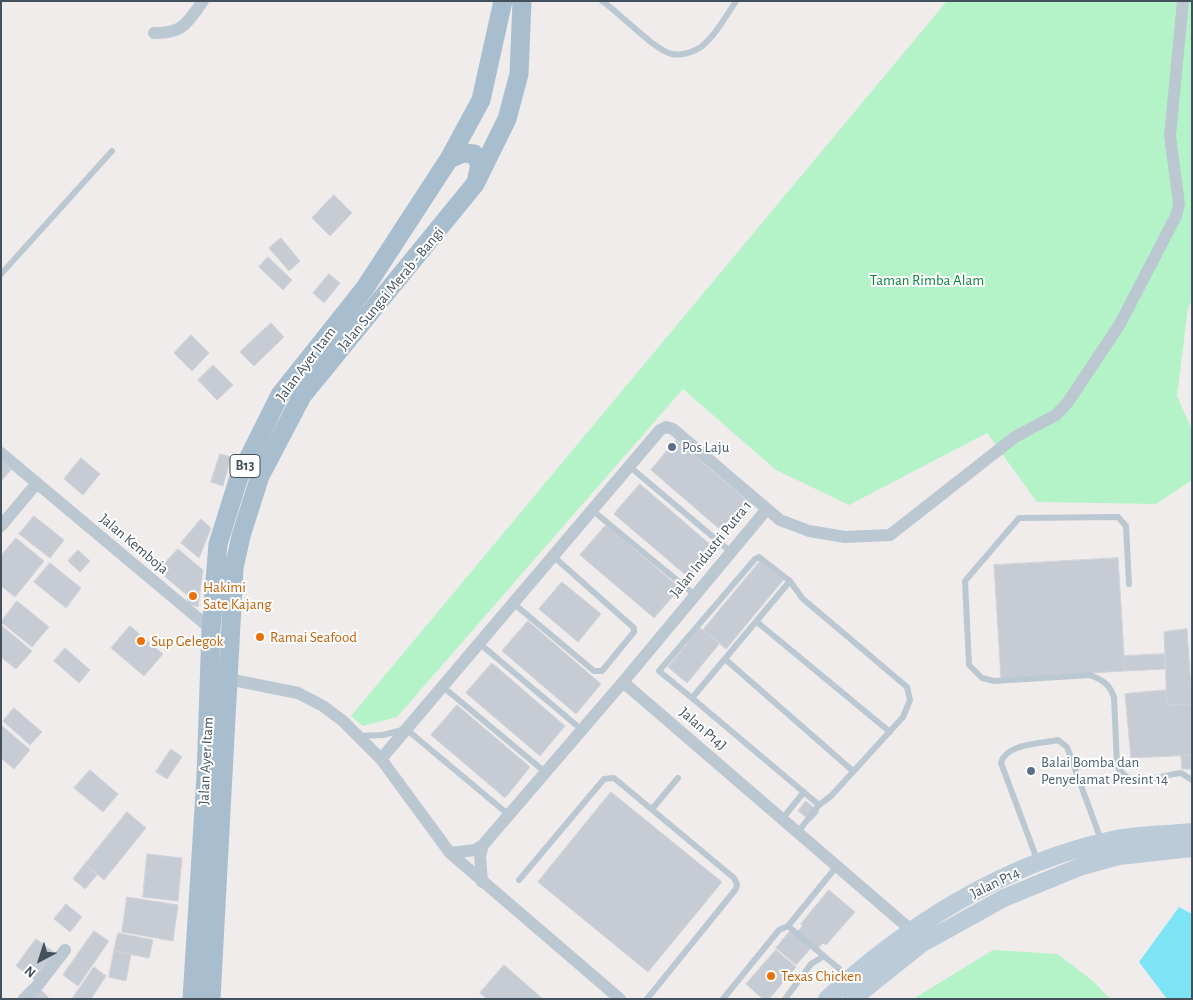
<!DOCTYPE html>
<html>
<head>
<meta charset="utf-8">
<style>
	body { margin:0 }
	#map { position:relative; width:1193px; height:1000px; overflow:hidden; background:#f0ecec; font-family:"Alegreya Sans",sans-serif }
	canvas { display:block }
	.frame { position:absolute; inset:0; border:2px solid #43515c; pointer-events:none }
	.north { position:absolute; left:15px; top:935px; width:50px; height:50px; -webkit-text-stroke:4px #fff; paint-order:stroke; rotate:220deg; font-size:14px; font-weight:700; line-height:20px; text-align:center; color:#43515c }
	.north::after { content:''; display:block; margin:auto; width:18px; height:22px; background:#43515c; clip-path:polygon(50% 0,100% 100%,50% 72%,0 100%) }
</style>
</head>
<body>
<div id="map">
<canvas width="1193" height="1000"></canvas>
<div class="frame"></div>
<div class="north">N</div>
</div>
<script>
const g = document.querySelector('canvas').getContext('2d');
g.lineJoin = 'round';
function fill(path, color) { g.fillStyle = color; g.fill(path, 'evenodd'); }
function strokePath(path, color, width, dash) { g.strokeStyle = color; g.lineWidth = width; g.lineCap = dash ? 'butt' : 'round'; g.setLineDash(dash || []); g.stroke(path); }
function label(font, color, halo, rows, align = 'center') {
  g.font = font + ' "Alegreya Sans",sans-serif'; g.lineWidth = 4; g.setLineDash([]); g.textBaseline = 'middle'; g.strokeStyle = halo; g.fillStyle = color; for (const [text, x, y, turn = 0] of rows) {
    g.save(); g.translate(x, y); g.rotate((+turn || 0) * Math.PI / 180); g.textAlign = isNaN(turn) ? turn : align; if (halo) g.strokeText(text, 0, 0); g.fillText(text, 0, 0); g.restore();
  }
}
fill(new Path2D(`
	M947,1h245v299l-4,8 -11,88 15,34v50l-36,24 -119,-2 -50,-69 -138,72 -73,-35 -93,-81 -286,328 -34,9 -12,-10z
	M993,950l65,4 36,28 16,17h-197z`), '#b4f3c8');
fill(new Path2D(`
	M1179,907l13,7v85h-25l-28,-37z`), '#7ce4f5');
const building = new Path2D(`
	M334,195l18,18 -22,23 -18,-18z
	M281,238l19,23 -11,10 -20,-23z
	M268,257l24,23 -9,10 -24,-23z
	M329,274l11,9 -16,20 -11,-10z
	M271,323l13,14 -30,29 -14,-14z
	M191,335l18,18 -17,18 -18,-18z
	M213,365l20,20 -16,15 -19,-20z
	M676,440l74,63 -26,30 -73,-63z
	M220,454l11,3 -8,29 -12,-4z
	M81,458l19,16 -17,21 -19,-16z
	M1,461l10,9 -10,11z
	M640,484l73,63 -25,30 -74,-63z
	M34,516l30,24 -14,18 -31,-24z
	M201,519l10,9 -12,30 -18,-15z
	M606,525l74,63 -26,30 -74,-63z
	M16,538l28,23 -29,36 -14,-11v-30z
	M178,549l25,21 -5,37 -10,-4 -1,-8 -29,-24z
	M78,550l12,11 -10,11 -12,-11z
	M1118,558l7,113 -124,7 -7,-113z
	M761,560l23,19 -58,70 -23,-19z
	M50,563l31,25 -15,20 -32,-26z
	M562,582l39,32 -23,28 -39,-33z
	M17,601l32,26 -17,20 -31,-25z
	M528,621l73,63 -25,30 -74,-63z
	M1,625l31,26 -16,18 -15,-12z
	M130,626l33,28 -19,22 -33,-28z
	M700,628l20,15 -33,40 -19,-16z
	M1187,629l5,75 -25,1 -3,-73z
	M65,648l25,22 -11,13 -25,-22z
	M1165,654v15l-40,2 -1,-15z
	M492,663l73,63 -25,30 -74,-63z
	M1166,690l1,15 25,-1v51l-61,3 -6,-64z
	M457,705l73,62 -25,31 -74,-63z
	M14,708l28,24 -12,13 -27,-24z
	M1,725l29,25 -16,19 -13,-11z
	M171,749l11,8 -15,22 -11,-7z
	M1192,755v14h-10l-1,-13z
	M90,770l28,24 -15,18 -29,-24z
	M611,792l111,90 -74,90 -110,-90z
	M806,801l13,11 -8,9 -13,-10z
	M127,812l19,16 -42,52 -19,-16z
	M147,854l35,4 -4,43 -35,-4z
	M85,864l12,11 -12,14 -12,-10z
	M829,890l26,22 -29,33 -3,-2 -8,9 -20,-17 8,-10 -2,-1z
	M127,897l51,8 -5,36 -51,-9z
	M66,904l16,13 -12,15 -16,-13z
	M94,931l15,10 -31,45 -15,-11z
	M790,931l21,17 -15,17 -20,-17z
	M118,933l35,7 -4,18 -35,-7z
	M36,939l22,16 -21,27 -21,-16z
	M776,950l20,17 -27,32h-6l-17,-15z
	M114,951l17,3 -5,27 -17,-4z
	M504,965l39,34h-56l-7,-6z
	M94,967l12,9 -15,23h-19z
	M40,989l10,10h-20z`);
fill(building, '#c7cbd3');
strokePath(building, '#cfd3d9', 1);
strokePath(new Path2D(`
	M602,1c18,12 52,49 70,53 9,2 22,-2 29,-7 14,-11 25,-31 35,-46
	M1,274l111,-123
	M629,466l102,86
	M592,510l103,85
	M1129,584l-3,-58 -8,-9 -99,1 -54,63 4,84 13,13 12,3 96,-6c13,5 19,9 24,22l3,68c12,27 41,10 64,8l11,7
	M513,603l81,68h8l32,-39v-4l-81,-72
	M757,622l133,110
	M479,643l103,87
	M725,659l128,112
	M442,686l103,86
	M692,698l-33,-27 96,-112 4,-2 31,24 12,17 105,89 3,13 -7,17 -72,79 -12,9 -127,-107 98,-117
	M360,736l23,-1 23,-6 103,86
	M652,809l26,-31
	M782,819l22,-27
	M798,832l21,-27
	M1038,862l-37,-99c5,-20 40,-19 57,-23l9,7 34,93
	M519,880l85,-101 10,-1 120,100 3,6 -1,5 -89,110
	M788,926l49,-60
	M723,999l56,-69 9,-4 61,51
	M785,999l26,-35 13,-8`), '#bbc8d1', 6);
strokePath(new Path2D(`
	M154,33c29,1 33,-10 49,-32
	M1,453l210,176
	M767,509l13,11 29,11 36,6 45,-2 125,-98 41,-22 12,-13 52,-78 56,-108 3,-12 -9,-68 13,-135
	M1,526l36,-43
	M228,679l70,14 25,13 20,15 38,38 69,94 170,146
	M623,682l288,248 6,8
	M381,759l279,-329 6,-3 7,2 94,80 -144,173 -140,163 -8,5 -25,3
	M482,882l-2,-26 3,-11
	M24,999l14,-14 27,-35`), '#bbc8d1', 12);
strokePath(new Path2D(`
	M827,999c80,-74 178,-136 285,-159 26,-6 54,-5 80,-8
	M852,999l69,-55 83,-46 78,-32 37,-10 73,-8`), '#bccbd8', 18);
strokePath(new Path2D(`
	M449,159l14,-6 11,1 6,10 -3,14
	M192,999l14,-223 5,-147 7,-85 21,-67 41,-82 85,-107 84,-129 32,-59 22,-99
	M211,999l23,-431 7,-32 19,-60 42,-80 173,-212 32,-65 12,-45 3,-73`), '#a8becf', 19);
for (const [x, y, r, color] of [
	[672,447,5,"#5c6f8a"],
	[193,596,5,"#e8710a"],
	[260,637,5,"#e8710a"],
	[141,641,5,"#e8710a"],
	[1031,771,5,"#5c6f8a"],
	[771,976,5,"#e8710a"]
]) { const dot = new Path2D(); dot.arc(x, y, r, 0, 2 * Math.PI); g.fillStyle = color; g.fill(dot); strokePath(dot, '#fff', 2); }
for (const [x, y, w] of [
	[245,466,30]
]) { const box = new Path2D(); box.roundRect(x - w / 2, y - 11.5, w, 23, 4); g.fillStyle = '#fff'; g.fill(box); strokePath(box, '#43515c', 1); }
label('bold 14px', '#43515c', null, [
	["B13",245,466]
]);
label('15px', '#0c8440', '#fff', [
	["Taman Rimba Alam",927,280]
]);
label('15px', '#43515c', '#fff', [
	["Jalan Sungai Merab - Bangi",391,289,-50],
	["Jalan Ayer Itam",306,364,-53],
	["Jalan Kemboja",134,544,40],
	["Jalan Industri Putra 1",711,549,-51],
	["Jalan P14J",703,729,41],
	["Jalan Ayer Itam",206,761,-87],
	["Jalan P14",995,883,-26]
]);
label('15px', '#4e5e75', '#fff', [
	["Pos Laju",682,447],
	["Balai Bomba dan",1041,762],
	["Penyelamat Presint 14",1041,779]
], 'left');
label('15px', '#c56008', '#fff', [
	["Hakimi",203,587],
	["Sate Kajang",203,604],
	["Ramai Seafood",270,637],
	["Sup Gelegok",151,641],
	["Texas Chicken",781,976]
], 'left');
</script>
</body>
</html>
